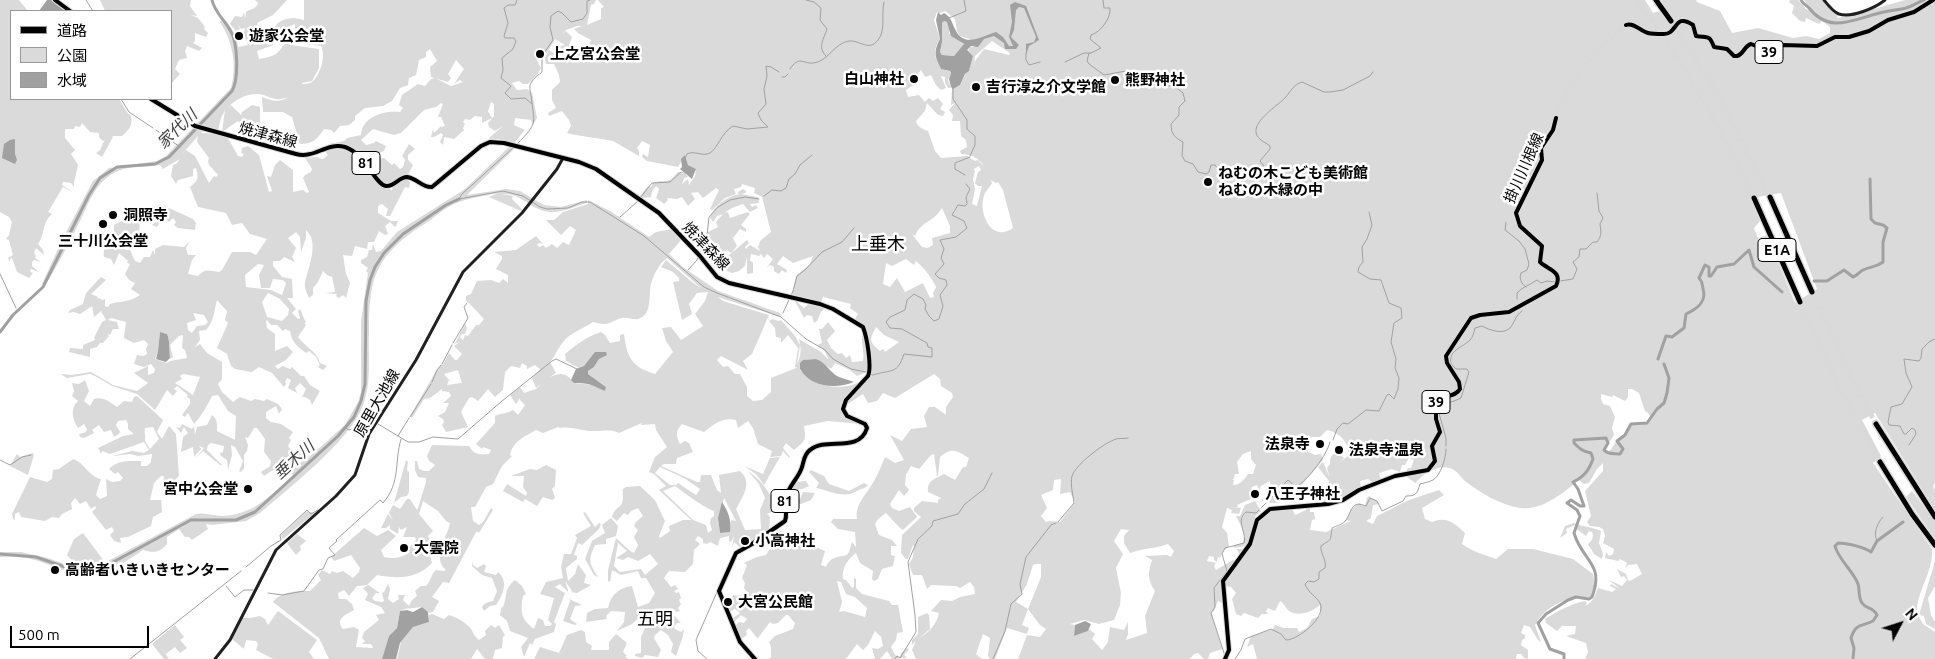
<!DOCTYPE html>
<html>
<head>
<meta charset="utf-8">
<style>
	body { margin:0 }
	#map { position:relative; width:1935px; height:659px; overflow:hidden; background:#fff; font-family:Ubuntu,"Noto Sans JP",sans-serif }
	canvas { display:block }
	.legend { position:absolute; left:10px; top:10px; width:162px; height:90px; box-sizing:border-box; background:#fff; border:1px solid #999; margin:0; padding:6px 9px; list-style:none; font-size:15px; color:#000 }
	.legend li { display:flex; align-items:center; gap:10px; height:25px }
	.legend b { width:25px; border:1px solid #999 }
	.north { position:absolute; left:1875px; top:599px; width:50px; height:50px; -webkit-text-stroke:4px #fff; paint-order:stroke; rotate:50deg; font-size:14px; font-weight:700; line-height:20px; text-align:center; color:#000 }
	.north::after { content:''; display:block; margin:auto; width:18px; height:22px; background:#000; clip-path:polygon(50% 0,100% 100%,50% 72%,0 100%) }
	.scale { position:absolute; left:10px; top:626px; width:139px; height:22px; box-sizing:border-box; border:2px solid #000; border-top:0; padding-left:6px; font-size:15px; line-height:18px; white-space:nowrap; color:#000; -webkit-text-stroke:4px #fff; paint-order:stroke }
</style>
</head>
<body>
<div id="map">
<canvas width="1935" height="659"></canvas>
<ul class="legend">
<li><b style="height:6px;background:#000"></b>道路</li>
<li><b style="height:14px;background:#dadada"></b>公園</li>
<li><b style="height:14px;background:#a1a1a1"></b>水域</li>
</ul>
<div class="north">N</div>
<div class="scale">500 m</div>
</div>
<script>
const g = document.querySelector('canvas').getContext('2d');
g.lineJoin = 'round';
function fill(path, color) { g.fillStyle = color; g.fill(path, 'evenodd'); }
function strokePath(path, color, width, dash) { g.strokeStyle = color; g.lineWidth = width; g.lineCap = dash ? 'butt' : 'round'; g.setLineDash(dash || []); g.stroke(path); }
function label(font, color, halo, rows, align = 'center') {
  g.font = font + ' Ubuntu,"Noto Sans JP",sans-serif'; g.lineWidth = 5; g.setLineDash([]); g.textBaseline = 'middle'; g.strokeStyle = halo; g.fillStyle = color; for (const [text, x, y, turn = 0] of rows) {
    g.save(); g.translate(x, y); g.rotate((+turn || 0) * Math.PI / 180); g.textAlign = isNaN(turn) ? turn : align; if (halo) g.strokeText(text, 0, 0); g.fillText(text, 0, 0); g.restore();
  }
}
fill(new Path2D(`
	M0,0h19l9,11h-17v88h108l8,13 4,4c2,9 -2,14 -9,20h-10l1,1 -11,20 -6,-4 4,-3 5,-11 -2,2 -4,-4v-4l-9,-1 -8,-9 -2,4 -5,-1 -1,3h-9v9l10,12 -4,4 7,11 -4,18v4l-3,-4 -8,-1 -1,3 12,8 -11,-6 -15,25 4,2c-10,8 -7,21 -14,30l5,6 1,5 -8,-7 -2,5 2,3 -1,2 6,4 -7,-2 -2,2v4l7,6 -8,-3 -1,3 3,1 -4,5 -12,-6 -5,-14 -2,1v3l-2,-4 5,-3 -4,-15 -3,-1 3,-4 3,-13 -3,-5 -9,-5z
	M100,0h91l-1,6 7,10 -6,-1 7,3 7,9 -1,2 4,4 -2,4 -11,-4v8l-2,2 9,5 -3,3 -12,-5 -2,5 2,7 -8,2 -4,9 5,5 -9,10v-73h-66z
	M255,0h32l-14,15 -16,8 3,13 4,7h5c1,-20 16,-29 35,-23v-20h292l-2,4 -3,1 -4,20 14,-6v-11l3,-1 -6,-7h1047l8,13 7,-2 13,15 2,-1 -14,-25h35l1,2 23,9 12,22 26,-5 35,10 13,-2 13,3 11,-6v-6l-8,-6 -3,3 -13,-6 -1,4 -5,-1 -8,-8 2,-7 -5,-4 1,-2h8l8,9 6,3 -8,-12h18l9,10 7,5 -1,3 16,-3 52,-15h30v483l-2,3 2,4v20l-60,-97 -13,7 19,36 -8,7 59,86c0,4 0,9 -1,13 -3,18 -18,38 -13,58v-5l5,9 12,8v27h-350l3,-7 -2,-9 -20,-7 9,-2 1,-8h-14l-5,5 -11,-8 -1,-4c13,-8 25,-15 40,-18l2,2 -2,3c9,-5 9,-9 13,-18l14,4 4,-3 -6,-3 1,-2 9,5 -11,-9 13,6 5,-6 -3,-4 -3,1 -4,-8 9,5 2,6 2,1 12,-7 -5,-10 -9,1 -3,4 2,-6 -7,-4 -2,2 -13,-3 1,-6 3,4 4,-2 1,-5 -11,-6 2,-7 -2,-7 -4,-2 -9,-1 -3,-4 4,-6 -6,-25 18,-20v-8l-6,6 -8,14 -5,1 -5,-4c-16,13 -37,31 -59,28 -19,-3 -40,-15 -55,-27 -4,-3 -7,-9 -11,-11 -12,-8 -30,3 -38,12l1,2 -9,-6 -3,-4 3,-6h3l3,-8 -5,-2 -4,7h-3l-2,7 -8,-3 -13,4 2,8 -7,3 -6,-5 -8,2 1,6 -18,13 -21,6 3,-8h-3l7,-17 -11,-14 5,-5 7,16 -3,-10 3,-4c0,-7 1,-9 7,-12l7,6 -5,5 10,-8c-2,-15 -8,-21 -22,-25l-7,7h-8l-4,3v12l7,3 6,-1 2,6 -24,28h-2l-19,15h-9l2,-6 -3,-1 -7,6 10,-16 -1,-5 -9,5 -2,4 -2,-5 -5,2 -1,4 3,1 -3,5 2,1 -16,7 1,2h-5l8,1 -2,6 -8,-1 1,-3 -5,-2 -5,19 5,6 2,13 -6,5 -3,7 -2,-1 -1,5 -3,-2v-3l-5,-1 -2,5 9,2 -2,3 2,4 17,-10 3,1 3,-7 -2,-5h8l-21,30c10,-10 20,-22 26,-34 12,-23 7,-41 42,-37l3,7 11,-5 1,-3 3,1v4h4l1,7 -3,1 -2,10 16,2 25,-11 -5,-1 5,-11 8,-6 6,3 2,-8 2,-2 9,6 1,2 -6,1 -2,13 -5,3 7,3 4,-8 32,-16 30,-10 5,5 -22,13 3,11 7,3c15,-6 22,1 33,11l-3,11c11,8 21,10 34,15l12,-10h25l40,10 20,15c2,7 2,17 -3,23 -21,-1 -45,8 -55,28l6,17 -3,-2 -8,-13 -6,-2 -3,8 4,2v3l-3,2 -1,5 7,5v9l-4,-1 -3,-4h-4l-1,5h-259l-4,-15 -6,3 4,-11 22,-7 2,-4 9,3h13l2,4 8,-4 5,-9 8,-3v-11c-8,7 -23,13 -32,5 -3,-3 -4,-7 -8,-9l-5,10 -7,-3 -2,3 2,3h-6l-4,4 -14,-5 -3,3 -5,-2 -4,-15 4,-6 -5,-6 -8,-2 3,25h-2v-6l-6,-3 -4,10 -3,1 11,37 -12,4 -2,6h-4l-6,-6 -4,1 -4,5h-172l9,-24 13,2 6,-8 -6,-4 -12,-16 -6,16 7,3 -2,6 -20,-6 -12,31h-5l-2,-3 2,-18 -7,-4 -7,20 6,5h-66l-4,-9 4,-9 -4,4v-5l6,-6v-17l9,-4 2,2 1,14 -13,11c11,-8 19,-13 22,-27l-8,-2 10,-11 11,1 8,-4 15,-3 -1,-7 -4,-5 -10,6 -4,-2 -25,-1 -4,4 -5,-14h-9l-4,-11 4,-7 1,-11 -1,-1 -5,14h-2l-5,-6 1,-18 19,-18 -7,-6v-3l8,-7 16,2v-3l3,-2 -13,-6c-1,-12 7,-13 16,-18l11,6 8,-13h3l3,-9c-13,-8 -17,-11 -29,-1l-2,19h-1l-3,-22 -3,1 -12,14 -8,-3 -5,9 -1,10 4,5 -5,6 -5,-6 -9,14 2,4 7,3 11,-4 7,10 -14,13 -3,-2 -14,-15 -8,6 -3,5 4,11 13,5 5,6h-6v9l4,1 -2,10 -11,3 -4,10 -4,2 -2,-2 1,-8 -13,-8 -4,-10c-8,6 -15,15 -13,26l3,1 6,8 2,-1v-9l2,1v9l6,6 27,7 3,4h6l5,27 -6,1 -1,7 -5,7 4,8 5,2 1,-4 6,-5 2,1 -5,6 3,3 -15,1 -5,-8 -7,8h-5l-3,-11 6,1 5,-3 -2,-9 -6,-6 -7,14 -5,5 -6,-6 -11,15h-78l3,-2v-10l-2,-5 6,-6 18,-7 2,-6 -7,-8h-2l-8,8 -5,1 -3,-2 -12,16h-1l-8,-10 -3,3 1,4 -6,4 -5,-14 3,-3 5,1 3,-4 -6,-4 -8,8 -1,-4 8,-6 -5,-4 -6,3 4,-17 10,1 4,-4 -3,-4 1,-5 -3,-5 5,-13 -3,-2 13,-6 9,-2 14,-24 45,20 -4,14 6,2 -1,-1c5,-9 11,-9 21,-11l2,-3 3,-10 4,5 -1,-15 -17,-3 -7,-7 2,-3h24c-3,-15 12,-27 18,-40 4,-7 7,-15 10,-22l10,6 9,-3 -14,-25 12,6 9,-12 16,-2 -3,-11 5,-9h6l11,8v-8l7,-10 -1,-4 -11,-7 -1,-7 -6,-5 -39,24 -12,-5 -6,8 -9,2 -5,-9 -20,13 -1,6 3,5 18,6 -35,-3 -24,5c2,15 2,14 -10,24l-8,-7 -3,5 7,9 -1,1 -6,-7 -2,5 -11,1 2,-6 -14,-7 -5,-16 -5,-7 -10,7 -2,-8c-13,-3 -22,4 -32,12l-22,-8c-7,7 -6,12 -2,20l5,-3 4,2 4,9 -16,6 -1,6h-12l-3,2 36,16h3l1,-7h10l6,15 4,3 -2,-18 21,-4c13,12 3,25 -4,38l9,21 16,-1 -1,-19 5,-12 -6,-14 -11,-13c12,8 27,25 26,40l-7,3 3,3 -1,14 -22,14 1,-4 -3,-3 -3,4 3,4 -4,2 -7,-6 -2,6 2,-12 -3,6 -2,-1v-5l-9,2 -2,8 -8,-4 -3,2 -4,-1v-4l-5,-3 -3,4 5,4 -6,6 -1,14 -8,8 -16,-1 -5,7 7,9 4,-2 3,4 -4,2 2,2 3,-1 2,6 -2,2 2,4 -3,4 2,3 -4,1 -2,-3 -4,2 11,12h-4l-3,4 1,2 6,3 3,-3 -1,7 -7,20 -5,-4 2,-8 -5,-9 -7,-5 -6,5 -1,3 7,12 -3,7 -13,-2 -3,3 -7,-2v-2l6,-1v-16l4,-9 -4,-12 -9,8 -15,7 7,-9 1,-10 -14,-1 -5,5 1,3 -21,3 1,-9 8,-4 13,-1c3,-13 10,-20 24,-22l6,21 11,-4 6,-10 -9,-15h-5l-3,-7 -17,4 -9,-5 -2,12 -2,-1v-11l8,-32c7,5 10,11 18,15l4,-8 -4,-8 4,-7 -4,-4 2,-4 7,-6 -5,-8 -7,3 -3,4 -4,-2 -7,8 -5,-4c4,-11 6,-7 10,-14 2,-4 0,-9 1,-14l3,-2 14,-1 15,14 10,21 -6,15 1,2 10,-7 -1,-5 14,-6h8l-32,-30 7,-4 -12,-12 -5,-2 6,-15 12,-10 -11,-17 -1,-6 -14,1 1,-2 -23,10c-8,-4 -14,-2 -23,-2 -13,1 -24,-5 -36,-3l-2,-1 -15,6 -7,-3c-12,7 -23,11 -26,25l2,1 -10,10 -9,18 -7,3 -11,20h-4l2,14 6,4 4,-3 8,-14 2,2 -14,23 -2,-2 -2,3 -26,49 -6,-1 -11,15 7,4 -6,11 -4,1 -7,-6 -17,2 -5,2 -3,17 -8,8 -7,23h-53l-10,-21 -46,-36c8,-11 25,-11 37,-11l11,-11 -3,-5 4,-5 8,4 2,-3 5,2 6,-2 10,7 6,-6 1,-4 -9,-13 -17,6 -3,-4 33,-29 13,8 11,-6 8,6 -15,14 3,7c10,2 16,1 25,-4l1,-6 6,-7 -1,-3h-12l4,-10 -6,3 -2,-3 -1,7 -8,-5v-4l-4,3h-5l7,-14 5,6 -4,-7 4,-8 7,4 7,-10h3l7,11 1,-2 8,-26v-4l-8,-1 -3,-7v-9h2l2,8 5,2h5l6,-6 -6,-4 -2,-5 5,-11 37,1c5,9 11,9 20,8l2,-4 -8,-3 -1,2 -6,-5 19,-21v-7c6,-3 12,-2 18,-6l5,5 7,-10 -5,-5v-2l-4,6 -6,-9 10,-8 4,6 12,-4 6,-6 -6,5 -4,-10 8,-9 -5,-4 -8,4v-3l-5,-3 -2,5 -9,-2 -6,6 -2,18 -8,7 -7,-8 -10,12 -6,-4 -3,1 -8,14 7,15 -22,5 -4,-7 2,-3 -1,-3 -5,-3 7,-4 4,-9h-6l8,-7 -2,-4 -7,-1v-2l-12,9 -6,1 -12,19 -2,-2 26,-45 5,-6 4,-1h-2l6,-11 6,7h2l5,-6 -8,-8 6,-4 -5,2 10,-21 2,5 -2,6h-3l-2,3 3,3 2,-5 3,1 8,-11h3l5,-6 -18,-19v-4l5,-2 6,-13 14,-1 8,3 4,-4 5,4v-8l-12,-6 6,-10v-3l-8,-4 22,-2 20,-14 7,8 -4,-1 -2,2 3,2 3,-2 3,3 6,-4 5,4 6,-6 6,3 7,-15 -6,-4 -9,9 -15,-15h8l9,-8 25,-8v-4l22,11 39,26 7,-5 16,-3 9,11 -12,14 14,13 35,24 62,22 1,1 -1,3 -62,-20 5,4 46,14 -17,39 -9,7 5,9 -27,-14 -4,4 6,7 5,-1 7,8h5l7,13v9l6,5 9,-1 9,-8v-14l25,-10 1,-1h-2l3,-19 -10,-13 -7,8v-5l-5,-1 -1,-9 -6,-7 3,-2 7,2 2,-1 14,16 5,9 -3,19c5,-10 4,-15 2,-25l22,13 8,8 -5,-10 -7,-5 5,-2 -3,-14h3l6,-7 7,9 -8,9 4,8 7,6 4,-1 4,5 4,-3 2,7 11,-1c2,-10 -3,-20 0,-28l4,14v25l-10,4 -7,-6 -15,-7 -4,6 -15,-10 -12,1 -4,4v6c12,17 43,22 61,11 4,-2 7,-8 10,-12l-5,-39 -11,-11 3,-5 -8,-6 1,-4 -28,-7 -2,5 -29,-7 4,-19 14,-12 3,-8 -20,7 -10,-7 -6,8 10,6 -1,3 -4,-3 -3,4 -5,-3v-4l-4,-2 -4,4 7,-10 -6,-5 -3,4 -3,-4 -2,2 -8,-2 -1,7 3,1v11l-6,1v-18l-2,10 -6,5 -7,2 -5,-2 -4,-11 24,-20 2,3 -4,4 1,2 4,-4 10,6 -2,-4 2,-6 11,-9 -9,-35 -8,-4 1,-5 -13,-4 -1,3 -7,2 2,5 -11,4 -13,12 -2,-1 9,-19 -3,-2 -13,10 -5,-6 -7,1 4,6 -7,7 -6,-9 -5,2 -10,-1 1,2 -4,4 -8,-6 3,-9 -3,-3 -4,5 -1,6 -9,1 -2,-2 8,-10 3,1 2,-4c12,-5 13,4 25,-11h6l4,5 -4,1 -2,6 6,-5 1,6 6,-9 1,-7 -8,-4 -3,-10 -7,12 -31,-6 -5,-4 1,-3 5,3 2,-12 -8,-4 -5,7 2,3v5l-26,-15 -43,-7 -3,-1 4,-7 -2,-6 -7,-9 -13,5 -1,-3 8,-5 -4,-8v-10l8,-8 -1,-7 -5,-11h-8l-1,-6 4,-8 7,4 4,-8 5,-1 -10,-6 -11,19h-3l1,-4 -5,-3v10l4,7 -4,7 -9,9h-5l-4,-3 -7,2 5,7 10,-1 5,4 5,25 -4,7 -2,-5 -16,-2 -1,7 11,5 -11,13 -17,-4 -6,2 -2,-3 14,-12 -8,5 -6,-4 -1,-4 6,-7v-12l-3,-2 -3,9 4,7 -10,5v-6l-7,-1 -5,4 -5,-1 -2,3 2,2 -2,4 1,2 -10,9 -10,-2 -1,8 -3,-3 3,-7 -2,-2 -7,4h-3l2,-8 1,4 6,-6 5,-1 -4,-9h-3l5,-13 -2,-1 -5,4 -12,3 -23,23 -7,2 -21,-6 -12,11 5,5 8,-2 2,-2 10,5 -2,5 -15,6 3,2 12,-1 8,7 2,-2 6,6 3,-2 2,-7 -3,-4 7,-12 6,5 -7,6v5l5,5 -5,10 -21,9 -8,-5 -3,2 5,5 11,4c1,-7 10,-11 16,-10l2,3 -1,5 -4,-1 -15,29h-4l2,-7 -6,-5 -4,2v7l13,8h7l-2,5 -1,1 -5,-5 -5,4 3,8 -3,1 -6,-4 -5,11h-6l-1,7 -12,-3 -3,10 -9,-1 3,19 4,9 -4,15 -3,-3 -4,3 -3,-2 1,-2 -12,-1 10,-1v-2l-3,-13 -5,-2 -4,-4 -5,11 -5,6v7l-4,3c-2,-4 -5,-11 -4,-15 3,-15 15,-41 1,-53v8l-5,14 -1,-15 -4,-5 -8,6 8,10 -4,9 3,5 -11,-5 -4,4h-7v5l9,11 10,2 1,19h-6l9,11 -4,4 6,6 2,-1 -2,-7 2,-2 6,14h-2l2,2 -8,12c7,10 19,14 22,26l7,3 -4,4 -5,-3 2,-2 -4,-8 -7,-6 -3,2c-8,-6 -14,-10 -16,-22l-5,-2 -2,2 -6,-6h-6l-4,-5 -1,2 1,6 8,6v17l12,-5 6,6 -7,8 -11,6 3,3 5,-3 7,3 2,-2 9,9h3l6,9 10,6 -8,14 -2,-5 -5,-3h-3l4,-8 -6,-6 -5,5 2,5 -9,-5 3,-8 -4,-2 -2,4 1,2 -2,3 -12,-14 -13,-6 -7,5 -17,-3 -4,-3 -4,-12 -10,-6 11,-25 -3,-3 2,-9 -10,-11c-3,12 -3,21 -11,30l-7,1 1,9 -5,7 5,-3 7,9 15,9v17l-4,5 4,8 11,10 7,-5 11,4 4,-2 9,2 3,-2 11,5 4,5 -3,5 -3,-8 -10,6v6l5,4 10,2 12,8 -4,6 2,2 -3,6 8,11 -4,6 -6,5 -12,-2 2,2 -12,8 -3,-4 9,-6 1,-5 -7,-9 1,-13 -8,-11h-3l-6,10 -3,-1 3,8 -1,6 -3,4v13l-3,4 -2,-1 4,-10 -8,-14 -4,-2 1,10 -4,15 -1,-10 -6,-4 -1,-3 3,-1 1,-6 -13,-3 -3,2 -1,4h-1l16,16h-2l-17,-14 -8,8 9,-11 2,1 -7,-3 2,3 -7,8 -1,-10 -12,5 2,-15 5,-4 -4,-6 -3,6 -5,-6 4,1 2,-4 10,5 2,-3 1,9 2,-8 10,-2 5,-10c6,4 5,11 5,16l18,9 1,-24 -8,-5 -10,-16 -6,1c-2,5 -13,24 -18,28l-6,-11 -3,4 -3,-2 8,-11v-5l-3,-2 1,-2 -11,-9 -3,3 3,2 -4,5 -6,-6 -12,20 -18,-16 -25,-8 -17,-10 -5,-2 -23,4 -5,-3v-1l9,1 20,-3 22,13 24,6 11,-8 -14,-10 14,-7v9l6,-2 1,-4 -4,-5 -7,3 -10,-3 3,-9 6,1 4,-2 -1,-5 2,-5 -4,-4 -10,3 -10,-5 2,-16 -15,-4 -3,2 9,2 2,7h-6l-3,6 -3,-1 2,2 -6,7h-3l-3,4 -7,2v8l-21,-5 1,-4 13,1v-4l12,-5 -1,-2 8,-16 4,-2 -5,-9 -7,6 -2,-11 -12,8 -6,-2 -6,1 2,-3 13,-6 3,-11 15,-16 5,3 -15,14 7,3 -1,2 2,-1 3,2 3,-1v7l3,1 2,-3c11,-3 20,-2 30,-9l-9,-6 4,-6 -6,-3 -4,-6 5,-10 -3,-1 1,-2 -9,-8 -5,12 -3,-6 -7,-2c-2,-7 4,-20 10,-24v-8l19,-10 7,3 -1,18 -7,3 -8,-5 -3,3 2,2 -3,6 6,5h4l5,11 5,2 4,-6h6l3,-7 2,5v-6l8,-4 21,2 6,-6 -4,7 2,7h8l-4,5 -4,14 10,2c8,-8 11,-5 21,-4l3,-2 10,-18h18l6,3 11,-16 -17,-5 -8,-11 -10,2 -6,-12 -28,-6 -8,-20c8,-6 9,-9 6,-19l-3,1v7l-15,4 -2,4 -5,-8 2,-11 3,-1 4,-5 -17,10 -3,-4c-14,3 -29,0 -42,6 -21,9 -28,29 -37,48 -11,22 -22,44 -35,65h-4l21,-46 30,-57 16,-13 48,-7 9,-5 65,-68c6,-23 2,-46 -11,-66l3,-4c8,8 14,17 15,29l10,-2 -4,-12 1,-5 -4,1 -3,-5 2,5 -4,2 -6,-7 5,-8 7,1 2,-5 1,7 1,-7c5,-4 10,-2 12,-9zM945,11l10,8 2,12 3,5 10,3 5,8h-5l-2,4 5,5 -4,15 -3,2 -6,12 -8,3 -1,17 4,-2 -6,7 4,5 -1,6h8l1,15 5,4 1,7 -7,4 1,3c9,0 19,4 23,13l-6,-7 -3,1 -8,-5 -26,2 -6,-7 -7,-20c-5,-2 -11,-4 -12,-10l9,-10 2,-8 11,12 5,1 2,-4 -5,-3 3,-5 -5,-6 -5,3 -4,-3 -4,4 -6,-7 -11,2 -2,-7 12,-8 -1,-7 4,-5 4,7 6,-2 5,10 5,5 5,-2 -5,-12 4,1v6l3,5h3l-3,-8 3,-7 -2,-2 -8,-2c-6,-12 -9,-18 -1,-30l-6,-19 3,-8 4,1zM295,24l1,19c-16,-1 -11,4 -20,11 -5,3 -12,4 -17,5l-2,-8 16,-6 3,-6 9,-3 5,-10zM577,26h5l-8,3 4,4 13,7 -2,4 2,1 -2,6 -20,-5 3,-9 -6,-6 -4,3 4,-4zM992,41l18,12 -1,2 -25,-6 -9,12 -1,6 1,-11zM296,43l25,3c5,10 0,26 -7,34 -3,4 -8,4 -12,4v-1l10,-2 7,-13v-19l-28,-4zM430,49l7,12 -7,6 1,10 17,5 3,-4 -3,-4 8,-14 8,9 -10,15 6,-4 3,2 -12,4 -16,-8 -4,1 -6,7 -7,-2 -16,11 -3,10 4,3 -3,4c-15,-2 -38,4 -39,23l-14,3 -3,3 -15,3 -5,6 4,5 -5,4 -7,-2 -11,1 7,11 -1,3 -6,3 -2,3 6,14 -2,1 -4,-3 -10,2v-22l-13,-10 -5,5 -4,12 -4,-1 5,15 -3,1 -10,-37 -11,-9 -6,2 -1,5 3,1 -2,3 -4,-1 -10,-18 -7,-4 -20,-1 4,-4 13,2 3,-13 4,-8 -3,22 16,-11 4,10 18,4v-28l-8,-2 -10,7 -1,3 -10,-10 -4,4c7,-9 18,-15 31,-15 12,1 15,9 30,3 -8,6 -16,4 -26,0l1,15h20l9,5 8,27c12,0 17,-4 24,-15l7,1 3,3 6,-7 9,-1 6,-5v-4l10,-8 18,-2 9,-5 8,-13 8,-3 1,-7 7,-3 3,-15 7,-3v-5zM198,136l-1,6 12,16 -1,3 1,4 9,10 -2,2 -2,-1 -5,7 -14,-27 -9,-6 -4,4zM979,166l2,4 -3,2 -3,11 3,3h4l-5,20 -5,-2 3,-15 -2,-10 2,-8 -1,-2zM991,180l5,3 2,-1 5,8 10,38c-23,16 -36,-18 -28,-35 1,-2 5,-6 7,-10zM1781,193l36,96 -22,14 -28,-68 -9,3 -4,-10 6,-7 -9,-23zM942,208l8,18v7l-18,5 1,7 -5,3 -6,-1 -10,-13 3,2c7,-16 18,-13 27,-28zM667,258l35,31 -10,-7 -26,-22 -5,7 12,5 6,6v3l-6,1 9,38 10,-6 -3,-10 8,-11 11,-1 -3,9 -10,13 8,12 -22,14 -10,-13 -9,1 4,13 7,11 -18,22c-23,-7 -28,-16 -31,-40l-4,1v6l-10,2 -5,-8 -4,-3c-15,5 -24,12 -36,22l1,7 13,7 5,-2 10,-10 5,3 -5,8 -6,4v3l18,13 -1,4 -11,-6 -20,-2c-7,-10 -13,-11 -24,-6l6,-4 -6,-11c5,-6 8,-14 13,-20 7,-9 20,-13 30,-20 18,5 14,0 29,-4 5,-1 11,2 16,1 15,-4 10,-24 13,-35 3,-10 7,-19 16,-26zM906,259l8,6 2,-4c9,8 15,16 20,26l-3,6 1,4 -4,1 -7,-15 -18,9 -8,-14 -7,9 -7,-3 3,-21 6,3zM258,264l6,1 -5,10 2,13h9l3,-9 10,1 3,3 -4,12 4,2 -15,-7 -25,-3 -1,-12zM268,293l12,6 9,10 -1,6 -6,6 -15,-4 -5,-15zM193,313l11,2 4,7 -3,3 -8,1 -5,7 -4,-3 -1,-7 9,-3zM876,327l8,8 15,7 -14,10 -2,-3 -3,2c-12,-10 -10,-12 -4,-24zM160,332l7,2c3,6 2,17 3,25l3,-2 -3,-12 9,-9 4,-1 -1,13 3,2 2,8 -17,3 -3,2 -12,-4 3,-8zM458,370l4,13 -15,2 2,-5 -5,-6zM183,374l17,3 -7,18 -18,-12 7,-4 -2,-3zM1628,389h4l7,4 6,18 3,2 3,5 -7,6h-15l-5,10c-9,5 -10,14 -16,18l-3,-3 9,-14 -2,-7 3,-11 -5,-11 -7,-2 -2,-5v-5l11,3 1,-2 12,6 3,-4zM1251,451v8l5,6 -3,9h-5c-4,6 -8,11 -15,11l1,-5 -3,-1h3l1,-5h4l-2,-12 6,-8zM660,467l24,11 16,11 -4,6 -18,-12 -2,2h-6l-15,-12zM1061,479l-1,15 10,-2 5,10 -15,20 -10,-1 -4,1 -5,-6 6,-8 -6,-13 12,-5 1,-10zM675,486c8,6 31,23 39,25v5l-3,2 -1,5 2,7 -4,3 -2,-8 -13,-5 -30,-29zM724,498l12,23 -5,-1 -1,12 -10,1 -2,-15zM423,501l15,10 8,10 4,2c-2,13 -19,35 -4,47l-3,1 -7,-1c-5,4 -5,11 -10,16h-5l-6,5 2,5 -5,4 -3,6 -6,-6 2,-5h-7l1,4 -6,4 -5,-4 2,-10 -2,-5 -4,8 -2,1 2,8 -2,1 -7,-1 -3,-3 4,-5h4l-12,-8 -5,3 5,6 -3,6 16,7 4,6 -9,2 3,5 -15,12 -2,6 3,3 -3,3h9l2,4 -17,-1 3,-17 -5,-3 -11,2c-8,-10 2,-14 11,-19l-2,-6 -6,-5h-7l-1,-6 6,-3 5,6 8,-10 10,-1 10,-10c21,4 40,4 55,-12l-3,-11 4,-7 -5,-9 5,-5 -14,-17zM1121,529l8,1 -5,6v7l6,10c13,-5 25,-4 38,-9l6,7 -3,6 -4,-2 -22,1 7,4c-4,13 -5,19 3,31l-10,25 2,17 -21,7 2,-6v-12l-4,8 -14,-3 -2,15 -6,8 -10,-11 3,-5 -6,-5 -1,2 -14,5 1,-11 -5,-1 14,-4 15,4 15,-4 6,-15 1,-12 -5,-25 7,-14 -9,-13zM618,543l9,8 -11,7 7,2 5,-3 10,4 12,-7 8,10 -13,11 -4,-6 -21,3 -6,-6zM1036,564h5v13l-13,32 -12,-7 11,-18 6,-19zM837,581l4,1 5,12 9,3 12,11 -2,9 -21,-6 -5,1 3,-10z
	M944,21l3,1 3,6 -1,5 15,12 -10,11 -12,-1 -2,-3 2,-10v-19z
	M509,147l6,1 -48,47 39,-6 14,2 24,14 17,2 26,-7v3c-15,4 -30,13 -46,7 -15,-5 -21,-17 -39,-16l11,2 -1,3 10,10 -1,2 -32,-14 9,-4c-14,3 -31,5 -44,11 -9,4 -17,11 -25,17 -25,16 -48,32 -56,63 -4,16 -4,33 -4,49 -1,25 3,51 -7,75 -15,35 -72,79 -102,105l-14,8 -34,4 -6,-1 2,5 -16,11 -3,-3h-4l-6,-8 -12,8v7c-7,9 -14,9 -24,6 -15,10 -34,24 -52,26 -18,1 -42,-13 -60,-17 -10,-3 -21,-2 -31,-2v-5h21l27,6 36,13 11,-3 101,-54c9,-2 18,2 27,2 32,-2 48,-21 70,-41l-3,-3 12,-11 -4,-6 6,-10 7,8 -4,6 38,-34 13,-23 3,-10v-71l7,-48 -2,-2 2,-3 -7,-5v-3l6,-3 2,-7h3l1,-6 3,8 5,-1 16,-19 68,-43z
	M743,189l3,2v2l-5,1 17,3 1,6 -9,1 2,3 4,-2 2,3 -8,4 -7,-8 -11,4 -8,5 4,-1 2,6 18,-6 2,2 -9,11 5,4v3l-6,-3 -7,9 4,8 -6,7 -4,-3 -8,6 -10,-11 4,-3h-5l-2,-4h-2v-4l14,-7 -2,-5 7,-8 -6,2 -4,6 -3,-4c4,-13 18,-22 30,-24l-3,-1z
	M160,204l33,15 3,4 -1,7 -17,-2 -4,-3 2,-3 -3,-4 -4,4 -6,-5 -6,10 -5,-2 5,-4 2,-5 -9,-7z
	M794,299l6,1 -2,3 6,5 6,-5 15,5 -4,4 -4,9 -3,2 -2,-7 -5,-1 -3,3z
	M85,380l4,11 -5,10 6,5 4,-7c9,-3 16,3 23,8l7,-6 8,1 2,-5 3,-1 26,24 -6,12 5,7 7,-13 7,8 3,42 -10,10 -6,-2 1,-8h-3l-7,7 -4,17h11l1,12 -9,5 -2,9 -23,11 -8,1 1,5 -7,-2 -4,-6 4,-4 -2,-4 -6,3 -14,-18 4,-4 -1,-2 -4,3 -5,-8 -6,3 -5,-6 -4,5 1,6 -10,5 -3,4 -7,-1 -7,4 -24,-4 -2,-5 -4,2v6l-2,-1 -1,-5 18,-37 17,5 5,-3 1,-9 6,-1 14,-10c11,3 16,18 28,20l-5,16 4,4 7,-3 -1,-17 6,3 8,-1 3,-3 -5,-6 -3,2 -6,-5c8,-9 20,-8 32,-8v5h6l4,-4 1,-8 -14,2 -8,-2 -17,2 19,-5 12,2 5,-3 -5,-8 -34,12 -8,-3 -1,3 -3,-6 25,-12 11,-2 -6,-5v-5l-2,-4 -8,1 -2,4 4,7 -1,2 -5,3 -3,-7 -7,2 -5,-7 -7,5 2,3 -10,5 -4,-1 -1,-3 7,-2 1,-3 -3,-5 -6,4c-6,-9 -8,-20 0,-27l-6,-5 2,-5 -2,-8 7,1zM153,427l6,12 -9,10 -5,-8c1,-5 -1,-8 0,-13z
	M33,453l1,2 -6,20 -18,-9 7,-12 3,3z
	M780,457l-16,28 -8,-11 -12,-8 19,8 7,-16z
	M406,460l2,2 -1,8 2,2v20l-2,4 -6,1 -7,6z
	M546,465l10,5 -1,16 -3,3 3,9 -3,2 -9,-3 -6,9 -12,-7 -2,3 -20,-11 4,-7 19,12 1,-3 -4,-6 1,-11h-13l19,-7 7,1z
	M811,470l13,6 5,8 20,7 15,-8 4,2c-3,4 -6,3 -11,6 -14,8 -26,0 -41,-3l3,-5 -10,-11z
	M806,481l3,5 -7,3 -11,1v10l9,-1 3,-7 12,1 -4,7 -10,4 -15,-3 1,-7 8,-12z
	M1912,491l23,30v18l-29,-42z
	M1255,501l6,10 -6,5 1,3 -7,25c-5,3 -12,4 -18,3l12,-4 1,-7 -2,-8 -6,-12h4l5,-11z
	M306,511l9,2 -32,26 -2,-4z
	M585,512l10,15 4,-4 2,1 -2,5 -17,16 -4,-2 -4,12 3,1v3l-11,9 2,13 7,-7 3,-10 8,11 -2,8 7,2 -14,8 -6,-1 1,-1 -7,-10 3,9v2l-8,-8 -5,3 10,6 -11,29 2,2 -2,8 -19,7 -3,6 -2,-2 -6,14 -3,-10 7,-9 -18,-7 -3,-10 -7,-6 1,-7 2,-1c5,-11 0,-17 12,-27l7,6 4,8 -3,2c-3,16 -2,23 11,33l4,-11 5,2 2,6h5l2,-2 -4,-4 6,-22 -14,-4 6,-12 17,-4 -2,-11 3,-13h7l6,-16 -2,-3 16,-9 -8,-13z
	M611,518l7,8 -2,10 -10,3v5l-11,1c-7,15 -6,18 3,32l-4,-2 -9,-16 7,-18 13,-8 -3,-8z
	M1574,523c9,4 19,4 27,8l-2,12 4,11 -1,5 -8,-5 -6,-10c4,-3 6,-7 4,-12l-3,-1 -3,5 -11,-8v-3l-9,4 1,4 -7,5 5,-12z
	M83,533l21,28c-15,8 -26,7 -37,-6l7,-16z
	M297,534l9,7 -6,5 1,4 -5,5 -9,-12z
	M473,561v4l4,3 7,-4 2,2 -2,6 12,3 2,-3c11,9 5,23 -2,33l-6,1 -6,5 -2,-4c2,-4 6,-5 11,-6l4,-10 -5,-13 -10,-3 -10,-9z
	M1935,561v25l-7,12 3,17 4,7v7l-9,-5 -2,-8 -5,-1z
	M569,599l13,6 -7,1 -5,13 7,5 -2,1 -12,-4 7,-20z
	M278,611l39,29 -8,12 5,7h-41l-17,-9 2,-6 -2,-3 -10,-1 -2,9 -12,-10 10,-21h8l10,-2 5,3 3,6z
	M432,614l12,5 5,-4c7,2 18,8 22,14 3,5 3,7 8,11l7,-5 -1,-4 6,-6 4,3 4,-3 6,10 -2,2 -1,11 -7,2 -2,9h-8l-8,-10 -6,10h-74l4,-17 12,-15 16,-5v-7z
	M175,625l9,12 -4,3 7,8 -7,5 -5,-6 -9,7 -7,-10 10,15h-5l-12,-15z
	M581,630l4,2 1,10 6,4 -1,4h18v-8l7,-8 11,9 -4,9 4,4 -2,1 4,2h-95l6,-12 19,6 8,-18z`), '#dadada');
fill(new Path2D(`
	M47,0h4l15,10 -27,1z
	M1015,2l11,4 13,34 -10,6 -3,9v-11l8,-2 2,-5 -12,-29 -5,-1 -3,3 -2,20 -3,7 8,8 -3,4h-11l-1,-6 -10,-7 -10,3 -6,8 -7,-1 -4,4 6,6 -4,15 -4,3 -5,11 -7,4 -2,-2 -2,-8 2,-6 -1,-2 -9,-2c-6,-12 -8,-17 -1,-30l-4,-19 2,-8 3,3 3,-2c8,5 7,8 11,16 9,20 27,7 41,3l7,5 6,9h4l-4,-9 3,-15 -2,-17zM944,21l3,1 4,14 13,8 -10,12 -12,-1 -2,-3 2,-10v-19z
	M15,139v15l2,6 -2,4 -13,-6 2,-14 6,-4z
	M685,155l3,10 8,4 -4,10 -12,-10 2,-2 -1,-8z
	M160,332l7,2c3,6 2,16 3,24l-4,4 -10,-3 2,-8z
	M595,352h11l1,3 -8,4 -5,8 -6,4v3l18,13 -1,4c-14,-6 -14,-8 -31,-8l-3,-3 5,-11 8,-3z
	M816,359c10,3 13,13 23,18 4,2 11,3 15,5 -18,7 -43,6 -54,-13v-6l3,-3z
	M722,502c6,9 10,19 8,30l-10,1 -2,-15z
	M422,607l6,5 1,10 -16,5 -13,16 -4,16h-14l7,-23 8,-8 3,-17 7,-1 6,2z
	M1085,621l6,3 -3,7 -14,5 1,-11z`), '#a1a1a1');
strokePath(new Path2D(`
	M86,0l7,11
	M517,0l-2,5h-7l-4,3 4,15 -4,13 1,2h9l2,3 -3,8 -11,9 1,12 -2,8 10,8 -6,7 6,6 14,-1 7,6
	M806,0l8,2 7,6 -1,12 7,9c-3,10 -10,18 -1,27
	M1103,0l1,8
	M949,18l17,-7 -2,-11
	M1026,53v7l3,5 11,-3
	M1089,53l-2,8 2,3 15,11 22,-4 10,11 7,-1 7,4 14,-1 14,5 5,4 2,8 -6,6v8l-8,9c0,10 4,14 12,18l-1,14 3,5 8,3 5,8 8,2 3,-2 2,-7h4l5,6 -1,8c10,3 14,-3 24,-4 3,0 8,1 12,1
	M1065,62l19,-9h7l10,-5 -11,-9 1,-4c10,-3 20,-17 19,-27h-5
	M790,69c9,-14 13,-5 23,-6 15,-1 21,-20 36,-22 11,-1 20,11 29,-1 8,-9 3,-26 6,-38
	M782,77h3l3,-3
	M953,87v12l14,21v9l8,7v9l-5,11
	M121,99l8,13 24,16
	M156,130l24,17
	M517,144c22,-22 17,-20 14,-49 -1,-4 -2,-9 0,-12 2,-5 8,-8 11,-11v-16l11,-16 -3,-13 1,-11 7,-5 4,2 9,9 12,-3 4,-6v-12l3,-1
	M685,158l2,-4c8,-4 15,3 23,-1 8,-5 11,-20 23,-27l14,3 21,-2 -7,-7 -3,-7 8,-9 -2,-15 3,-13 -1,-10 5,1 8,5
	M965,175l-10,-6v-6l15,-6
	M1256,176l6,-1 2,-2v-7l-4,-5 10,-12v-3c-5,-4 -12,-6 -14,-13 -2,-13 21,-27 29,-35 6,-7 8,-13 17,-16l22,10h6l13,-2 27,-14 3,-4
	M764,196l8,-6 9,1 5,-3 3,-9 6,-5 5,-9 12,-10
	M640,198l12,-15 18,-1 11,-10
	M459,199l44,-8 20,5 17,11 7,2 21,-1 14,-6h8l54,34 60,51 13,6 64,24 25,22 19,11 8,9 18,10 15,3
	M459,199l3,-5 52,-47
	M620,217l18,-16
	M1506,222l-1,8 14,11 6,8 4,15 -2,6 -6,3c-2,5 0,11 5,14
	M699,253l7,-8 3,-28 9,-10 12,-7 15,-3 14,2
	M688,270l9,-10 1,-3
	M0,274l16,34
	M1560,281l13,-2 4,-10 -4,-7 6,-5 1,-8h6l7,-7h4c5,-6 4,-11 3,-18l3,-6 -4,-7 -2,-18
	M1517,299v-6c5,-6 13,-8 20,-13l4,3 6,-2 8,1
	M17,310l1,1
	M783,313l10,-22 4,-15 9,-7 16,-17 20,-10 12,-14
	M453,343l15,-25 -4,-11 3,-4
	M442,364l10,-19
	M870,374l3,1c19,-6 24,0 31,-21l28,3v-9l-4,-1 -1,-4 -25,-14 -12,-1 -4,-6 4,-5 15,-7 2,-10 7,-6 9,5 3,6 -1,4 4,7 5,5 5,-2 4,-13 -3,-11 7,-10 -1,-5 -7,-2 -4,-4 9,-10 -3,-6 3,-9 -4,-9 16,-3 11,-9 -3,-7 -12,-6 6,-10 7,1 2,-2 -1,-7 4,-8 -4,-5
	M432,382l5,-12 4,-5
	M1438,406l2,-2c8,0 14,-3 21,-6l8,-26 -2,-3h-11l-5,-5c-3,-14 11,-16 19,-24 3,-3 4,-8 5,-12l7,-2c7,4 21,9 28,2 5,-6 5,-12 12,-17
	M1438,410l8,28v8
	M410,417l21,-33
	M378,424l30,18h11l14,-5 25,2 44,-38 50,-40 4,-2 21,10
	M346,428l3,2 21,-8
	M398,436l11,-18
	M1333,440l4,-11 6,-6 5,1 18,-14 13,1 8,-16 2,-1 5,5 4,-10 1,-11 -4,-10 1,-9 -5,-17 3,-19 8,-5 -1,-10 -12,-5 -8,-23 -11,-1 -12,-7 1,-5 4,-5 -1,-15 5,-8 5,-14 -3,-13
	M1909,445l7,-11 -1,-4 -3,-2 -6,6h-2l-4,-8 -11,-1 -1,-3 3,-15 11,-3 10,-17 -6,-14 -2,-14 15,2 2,-3 1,-9 7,-7 6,-3
	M0,460l10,5 12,-8 9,-2
	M1261,508l14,-14 5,-1 5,-10 3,-3 8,7c12,-7 31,-32 34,-45
	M1058,522l16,-19c-1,-9 -4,-18 -2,-27 4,-12 32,-33 44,-37 3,-1 8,0 12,-1
	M1877,541c-4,-7 0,-18 6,-24
	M729,565l2,-6
	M246,567l25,-21 10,-6 -1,-5 27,-25 4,4 7,-4
	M226,586l9,11 9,-7h9
	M268,593l14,2 22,-4 15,-21 4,-1 5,-11 7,-3 -6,-7 8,-7 -1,-1 44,-40 3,3c18,-21 11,-40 18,-64
	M1225,656l-14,-43 4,-6 -1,-19 13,-17 -5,-17 3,-6 19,-5c3,-11 -9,-22 2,-31l10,1 3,-3
	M130,659l111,-88
	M707,659l-9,-8 -2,-11 21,-48
	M895,659l2,-3 3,2 16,-26 -1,-17 -7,-53 10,-23 14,-13 1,-5 25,-7 7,-10 19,-15 8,-16
	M993,659l12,-28 6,-27 11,-10 -2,-10 6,-27 25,-32 5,-2
	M1235,659l6,-9 4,-11 26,-10 10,5 5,6c12,0 41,-23 34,-37 -4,-7 -12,-10 -15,-19l3,-3 6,1 5,-3v-7l6,-4c2,-9 -5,-14 -4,-22 11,-8 9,-3 11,-18 4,-2 12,-4 14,-8 6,-9 5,-20 20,-14l4,-8 7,3 5,10 21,-10 3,-5c10,0 11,-2 14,-12 4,-1 9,-2 13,-4 8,-5 13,-22 13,-31`), '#a1a1a1', 1);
strokePath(new Path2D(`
	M1801,0c2,4 5,5 8,8 20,25 41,13 67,6 10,-3 21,-4 30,-6 7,-2 12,-6 18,-8
	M1814,281h13l17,-11 9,7c5,-2 6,-5 10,-7 8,-4 12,-2 20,-8v-20l4,-14 -4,-3 -8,-2 -4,-4 -1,-40
	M0,332l13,-17 30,-28 46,-92 11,-17 17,-11 38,-3 14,-7 63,-66c7,-12 6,-49 -2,-61 -6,-11 -15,-17 -18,-30
	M1658,359l8,-23 6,1 12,-9 2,-14c11,-5 21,-12 17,-25 -1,-5 0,-7 -4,-11l6,-13 4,2v9h2l6,-9 17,-3 15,-14 5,17 28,25
	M0,554l36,3 46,16h11l98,-53h45l19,-8 83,-76 16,-19 7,-16 4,-17 1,-83 4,-21 5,-13 9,-14 19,-19 43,-29 13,-6
	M1564,659v-5l-14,-5 -12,-26 8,-9 22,-14 8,-3 13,2 3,-2c13,-34 -10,-36 -18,-64l6,-17 -3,-6 -10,-7 4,-3 9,6h4l-6,-17 -5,-7c11,-5 16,-12 20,-23l-2,-6c-8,-1 -12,-5 -17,-10v-3l32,-2 2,5 -4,7c4,5 10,3 16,4l3,-5 -6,-8 8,-6 6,-11 16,-1 10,-14 7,-6 3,-10 2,-15 -5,-14
	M1853,659l1,-11 -3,-10c5,-15 10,-11 22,-17l4,-6c-4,-8 -11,-6 -15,-12 -4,-6 -2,-13 -4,-19 -4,-12 -20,-25 -23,-38l3,-3c9,0 26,4 33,9l6,-11 26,-19`), '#a1a1a1', 3);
strokePath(new Path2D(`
	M1556,118c11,-37 42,-68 70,-93`), '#d9d9d9', 4, [4, 2]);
strokePath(new Path2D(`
	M1637,0c46,62 84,128 117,198
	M1671,21l49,77 50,99
	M1812,292l43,93 21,39
	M1800,302l33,73 47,87`), '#d9d9d9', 5, [5, 2.5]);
const primary = new Path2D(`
	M55,0l15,11
	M1626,25c8,-3 14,6 22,8 4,1 10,1 16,1 14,0 10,-22 29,-9l3,11c12,2 13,-2 18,11l13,2 7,7h3c7,-2 7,-10 14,-12l20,8 11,-7 35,1 18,-9h14l20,-6 19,-11 26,-8 19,-12
	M151,99l44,27 101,28c19,5 30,-12 49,-7 21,7 30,38 41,39 8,1 13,-9 21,-9 10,1 15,11 25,10l49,-41 9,-4 14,1 75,19 17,7 63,44 41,43 17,21 12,6 91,21 13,5 30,18c4,10 9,40 5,49l-22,24 -3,9 4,7 18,8 2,4c-8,26 -41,8 -57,22 -6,4 -6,11 -8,17 -3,11 -14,19 -16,31 -2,8 2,15 -1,23l-33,23 -16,9 -17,38 21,51 15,17
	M1225,659l4,-9 -6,-69 27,-37 7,-24 13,-11 58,-5 15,-4 16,-10 36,-14 33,-6 7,-9 -3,-15 8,-14 -4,-13v-17c6,-8 19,-4 24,-13l-1,-7 -12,-19 -1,-7 25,-38 9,-3 29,-3 47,-26c7,-15 -8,-16 -16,-24l2,-16 -22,-20 -4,-13 26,-53 -1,-12 12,-18 3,-12`);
const highway = new Path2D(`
	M1656,0l15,21
	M1770,197l42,95
	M1754,198l46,104
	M1876,424l59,93
	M1880,462l32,52 23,31`);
strokePath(primary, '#dbdbdb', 6);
strokePath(highway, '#dbdbdb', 8);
strokePath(new Path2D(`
	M1824,0c4,5 9,12 15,14 13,4 36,-6 46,-14
	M215,659l15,-19 46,-90 60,-54 19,-21 14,-41 47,-74 47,-88 59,-59 35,-44 6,-11`), '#202020', 3);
strokePath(primary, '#000', 4);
strokePath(highway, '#000', 5);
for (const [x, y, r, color] of [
	[239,36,5,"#000"],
	[540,54,5,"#000"],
	[914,79,5,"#000"],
	[1115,80,5,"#000"],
	[976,87,5,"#000"],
	[1208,182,5,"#000"],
	[113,215,5,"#000"],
	[103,224,5,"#000"],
	[1320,444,5,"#000"],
	[1339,450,5,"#000"],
	[248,489,5,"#000"],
	[1255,494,5,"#000"],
	[745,541,5,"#000"],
	[404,548,5,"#000"],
	[55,570,5,"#000"],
	[728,602,5,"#000"]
]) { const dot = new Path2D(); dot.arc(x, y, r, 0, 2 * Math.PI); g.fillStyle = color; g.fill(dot); strokePath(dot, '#fff', 2); }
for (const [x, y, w] of [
	[1769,52,28],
	[366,163,28],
	[1777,250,38],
	[1436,402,28],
	[785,501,28]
]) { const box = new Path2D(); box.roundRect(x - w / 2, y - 11.5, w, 23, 4); g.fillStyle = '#fff'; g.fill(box); strokePath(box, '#000', 1); }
label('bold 14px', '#000', null, [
	["39",1769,52],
	["81",366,163],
	["E1A",1777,250],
	["39",1436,402],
	["81",785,501]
]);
label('bold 15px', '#000', '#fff', [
	["遊家公会堂",249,36],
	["上之宮公会堂",550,54],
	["白山神社",904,79,"right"],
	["熊野神社",1125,80],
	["吉行淳之介文学館",986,87],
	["ねむの木こども美術館",1218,173],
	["ねむの木緑の中",1218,190],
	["洞照寺",123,215],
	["三十川公会堂",103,241,"center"],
	["法泉寺",1310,444,"right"],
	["法泉寺温泉",1349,450],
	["宮中公会堂",238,489,"right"],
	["八王子神社",1265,494],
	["小高神社",755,541],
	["大雲院",414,548],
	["高齢者いきいきセンター",65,570],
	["大宮公民館",738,602]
], 'left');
label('15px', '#000', '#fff', [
	["焼津森線",268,135,15],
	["掛川川根線",1524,168,-66],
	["焼津森線",706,246,46],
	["原里大池線",377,403,-60]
]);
label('italic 16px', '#424242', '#fff', [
	["家代川",177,129,-44],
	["垂木川",294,460,-42]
]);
label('18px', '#000', '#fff', [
	["上垂木",878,244],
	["五明",655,619]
]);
</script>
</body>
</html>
